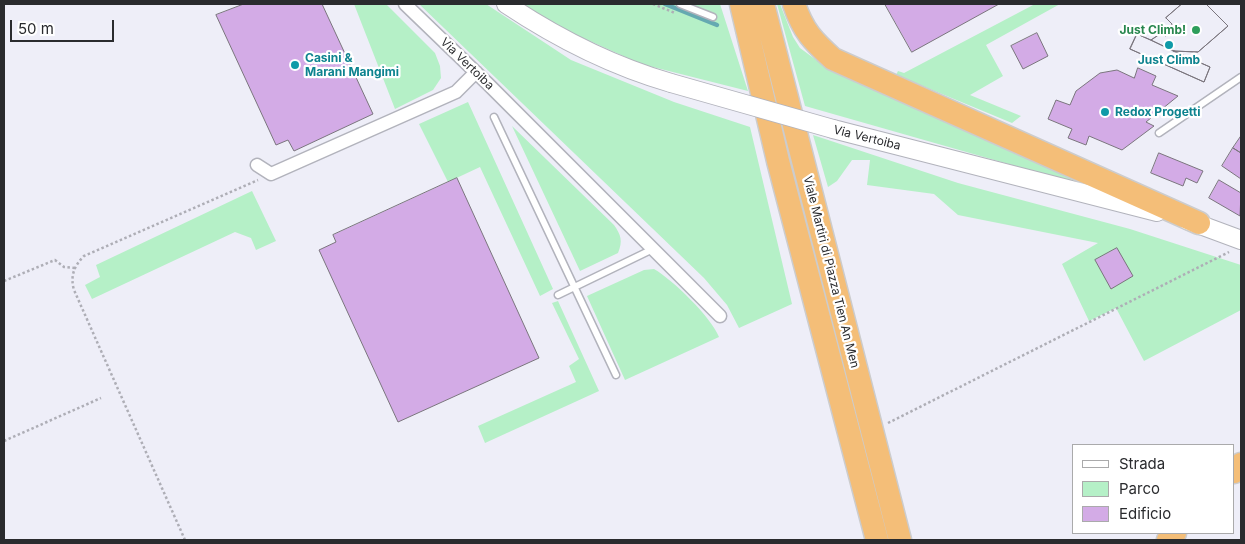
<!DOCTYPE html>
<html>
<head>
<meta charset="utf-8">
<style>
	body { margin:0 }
	#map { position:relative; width:1245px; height:544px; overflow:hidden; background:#eeeef8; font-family:Inter,sans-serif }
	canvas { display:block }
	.frame { position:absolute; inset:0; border:5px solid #2a2b2e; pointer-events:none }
	.legend { position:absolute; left:1072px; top:444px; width:162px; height:90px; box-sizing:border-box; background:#fff; border:1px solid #aaaaab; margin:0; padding:6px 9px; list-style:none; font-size:15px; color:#2a2b2e }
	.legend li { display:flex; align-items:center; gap:10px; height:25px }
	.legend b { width:25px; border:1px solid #aaaaab }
	.scale { position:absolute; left:10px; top:20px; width:104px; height:22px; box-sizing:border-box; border:2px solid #2a2b2e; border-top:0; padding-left:6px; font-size:15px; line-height:18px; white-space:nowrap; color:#2a2b2e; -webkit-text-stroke:4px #fff; paint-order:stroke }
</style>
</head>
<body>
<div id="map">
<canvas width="1245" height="544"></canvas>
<div class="frame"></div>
<ul class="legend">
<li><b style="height:6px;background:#fff"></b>Strada</li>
<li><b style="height:14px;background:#b5f0c7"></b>Parco</li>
<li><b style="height:14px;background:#d3abe6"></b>Edificio</li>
</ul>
<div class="scale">50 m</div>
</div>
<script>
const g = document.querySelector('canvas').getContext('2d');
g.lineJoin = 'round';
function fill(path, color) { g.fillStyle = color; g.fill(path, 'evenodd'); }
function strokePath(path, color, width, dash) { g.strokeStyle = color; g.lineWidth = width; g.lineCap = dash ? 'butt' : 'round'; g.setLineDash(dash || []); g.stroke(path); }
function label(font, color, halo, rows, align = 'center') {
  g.font = font + ' Inter,sans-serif'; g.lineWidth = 4.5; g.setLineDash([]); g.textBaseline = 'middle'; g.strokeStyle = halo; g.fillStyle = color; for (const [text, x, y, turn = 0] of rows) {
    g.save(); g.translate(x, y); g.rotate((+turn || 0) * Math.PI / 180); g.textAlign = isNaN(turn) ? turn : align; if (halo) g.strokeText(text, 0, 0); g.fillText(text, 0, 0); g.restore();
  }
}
fill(new Path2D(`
	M354,4h32l49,49 5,13 1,12 -8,12 -38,19z
	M419,4h67l85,56 103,42 76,25 42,177 -53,24 -12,-23 -23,-27z
	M523,4h197l28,87 -107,-27 -78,-35z
	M777,4h3l13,33 7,11 23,17 308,134 -326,-93z
	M1035,4h25l-74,41 17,31 -33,19 51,21 -9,7 -116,-48 2,-4 6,2z
	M468,102l85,187 -13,7 -60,-129 -32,15 -29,-58z
	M512,126l102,99c7,10 9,16 4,28l-38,18z
	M813,135l145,48 172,46 111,36v45l-97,51 -28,-53 -27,13 -27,-57 36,-21 -140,-28 -24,-21 -67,-9 3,-25h-18l-15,21 -9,6z
	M252,191l24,50 -20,9 -5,-12 -16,-6 -143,67 -7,-14 15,-8 -4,-12z
	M654,269c19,11 57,48 65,68l-94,43 -38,-84 57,-26z
	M558,301l41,90 -114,52 -7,-17 98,-44 -7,-16 10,-7 -27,-56z`), '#b5f0c7');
strokePath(new Path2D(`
	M665,4l52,21`), '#65a9b1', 4.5);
const building = new Path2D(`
	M244,4h78l51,110 -79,37 -6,-11 -12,5 -60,-130z
	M885,4h114l-87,48z
	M1182,4h24l22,22 -30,26 -25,-1 -22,-11 9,-6 6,2 6,-12 -6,-6z
	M1182,4h24l22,22 -30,26 -25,-1 37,16 -6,15 -74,-33 7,-15 14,6 9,-6 6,2 6,-12 -6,-6z
	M1037,33l11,23 -25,13 -12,-23z
	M1137,34l73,33 -6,15 -74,-33z
	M1138,68l18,8 -4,9 26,11 -32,26 8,4 -32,24 -33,-14 -3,9 -18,-7 4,-9 -24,-10 8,-19 14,5 6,-14 24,-18 17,-3 17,8z
	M1241,136v17l-8,-5z
	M1233,148l8,5v26l-19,-13z
	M1159,153l44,18 -6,12 -11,-5 -3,8 -32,-13z
	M457,178l82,180 -141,64 -79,-172 17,-8 -3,-7z
	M1219,180l22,13 -1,23 -31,-18z
	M1117,248l16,28 -22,13 -16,-29z`);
fill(building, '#d3abe6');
strokePath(building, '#7a757d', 1);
const lane = new Path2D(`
	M680,4l33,13
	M494,117l122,258
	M1159,133l82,-56
	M558,295l95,-46`);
const street = new Path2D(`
	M405,4l83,80 232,232
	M257,165l14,9 185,-82 20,-20`);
const secondary = new Path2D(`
	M506,4c51,34 106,62 165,79
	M833,129l324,83
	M1187,220l54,20`);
const highway = new Path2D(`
	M741,4l37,157 99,379
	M763,4l137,536
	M794,4c9,27 19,37 39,55l366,164
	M1234,472l7,-8
	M1168,540l7,-7`);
strokePath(lane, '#b2b3bc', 9);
strokePath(street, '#b2b3bc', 15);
strokePath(secondary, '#b2b3bc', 20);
strokePath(highway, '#cccccd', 25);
strokePath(new Path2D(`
	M653,4l22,9
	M4,281l51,-21 9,7 11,1
	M888,423l341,-171
	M4,441l97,-43
	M185,540l-111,-250c-4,-14 0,-24 10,-34l174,-76`), '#aeaeb6', 2.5, [2.5, 2.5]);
strokePath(lane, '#fff', 6);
strokePath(street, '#fff', 12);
strokePath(secondary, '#fff', 18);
strokePath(highway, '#f4be78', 22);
const secondaryBridge = new Path2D(`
	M671,83l162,46`);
strokePath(secondaryBridge, '#b2b3bc', 20, []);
strokePath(secondaryBridge, '#fff', 18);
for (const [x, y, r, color] of [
	[1196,30,5,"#2e9e5b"],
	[1169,45,5,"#0f9aa8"],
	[295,65,5,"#0f9aa8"],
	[1105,112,5,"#0f9aa8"]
]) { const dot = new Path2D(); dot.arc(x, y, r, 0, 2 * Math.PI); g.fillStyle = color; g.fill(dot); strokePath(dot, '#fff', 2); }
label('bold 12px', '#27864d', '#fff', [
	["Just Climb!",1186,30]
], 'right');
label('bold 12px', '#0d838f', '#fff', [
	["Casini &",305,58],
	["Marani Mangimi",305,72],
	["Just Climb",1169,60,"center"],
	["Redox Progetti",1115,112]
], 'left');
label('12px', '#2a2b2e', '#fff', [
	["Via Vertoiba",467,64,44],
	["Via Vertoiba",867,138,14],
	["Viale Martiri di Piazza Tien An Men",831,272,76]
]);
</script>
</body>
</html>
